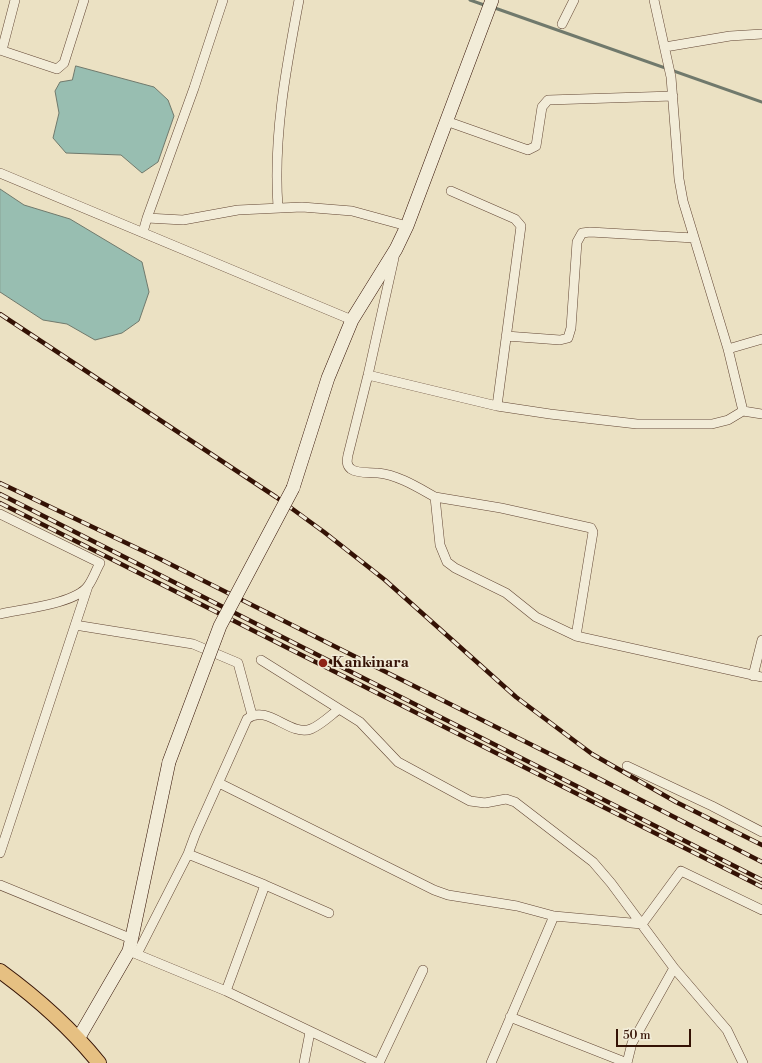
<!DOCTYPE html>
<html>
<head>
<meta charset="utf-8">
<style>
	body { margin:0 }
	#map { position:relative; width:762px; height:1063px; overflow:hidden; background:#ebe1c3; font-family:"Libre Bodoni",serif }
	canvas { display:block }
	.scale { position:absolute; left:616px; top:1029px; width:75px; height:18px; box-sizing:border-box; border:2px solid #341205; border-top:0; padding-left:5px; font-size:12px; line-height:14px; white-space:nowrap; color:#341205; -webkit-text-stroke:3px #f2ecd8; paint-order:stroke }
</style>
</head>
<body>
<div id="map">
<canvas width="762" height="1063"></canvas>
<div class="scale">50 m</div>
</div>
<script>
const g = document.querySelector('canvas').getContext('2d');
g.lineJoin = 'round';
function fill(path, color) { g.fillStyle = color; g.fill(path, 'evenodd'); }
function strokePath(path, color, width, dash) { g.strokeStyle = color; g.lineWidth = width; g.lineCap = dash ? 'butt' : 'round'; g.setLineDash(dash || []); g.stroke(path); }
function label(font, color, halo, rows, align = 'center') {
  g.font = font + ' "Libre Bodoni",serif'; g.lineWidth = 3; g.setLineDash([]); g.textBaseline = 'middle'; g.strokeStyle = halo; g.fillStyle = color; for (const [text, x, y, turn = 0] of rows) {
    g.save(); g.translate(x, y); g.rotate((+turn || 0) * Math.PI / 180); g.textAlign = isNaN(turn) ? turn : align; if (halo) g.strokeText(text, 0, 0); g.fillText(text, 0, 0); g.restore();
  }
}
const water = new Path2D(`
	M76,66l78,21 14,13 6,16 -16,46 -16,11 -21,-18 -55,-2 -13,-15 6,-25 -4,-22 5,-9 12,-2z
	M0,189l24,16 46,14 72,43 7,30 -10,29 -17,12 -27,7 -28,-16 -24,-4 -43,-28z`);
fill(water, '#98beb1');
strokePath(water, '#70796c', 1);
strokePath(new Path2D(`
	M470,0l17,6
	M492,7l270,95`), '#70796c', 3);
const minor = new Path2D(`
	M562,24l12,-24
	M665,47l65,-11 32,-2
	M0,50l57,19 7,-6 20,-63
	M2,50l13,-50
	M446,121l82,29 8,-4 6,-39 6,-7 125,-4
	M0,173l352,147
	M451,191l64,28 6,7 -24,180
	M278,207c-5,-70 8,-139 21,-207
	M147,218l47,-130 29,-88
	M143,232l4,-14 36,2 55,-10 64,-3 50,4 55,15
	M394,258l-26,117 -20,80c-1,5 -2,10 3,14 7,5 19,3 27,4 20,2 39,14 57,24l5,48 7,17 8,6 51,25 30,24 40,19 186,41
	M506,336l54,4 8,-2 3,-10 6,-86 5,-9 8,-1 104,6
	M728,349l34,-10
	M368,375l129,31 53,8 87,10h75l16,-4 15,-9 -15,-62 -45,-148 -4,-22 -8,-102 -17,-77
	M743,411l19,3
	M435,497l66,11 90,20 2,4 -17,104
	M0,514l100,49c-4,7 -7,16 -12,23 -13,18 -66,23 -88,28
	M75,625l118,19 45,19 14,52
	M261,660l99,62 38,40 72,39 15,2 21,-4 9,3 78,60 18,21 63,85 53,62 16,33
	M753,676l9,-36
	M627,766l85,40 50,26
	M219,783l215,107 14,5 69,11 37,10 88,8 39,-53 81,39
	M0,853l88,-267
	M0,885l132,54
	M265,885l-77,-31 7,-19 52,-116c20,-16 43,18 64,10 10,-4 20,-14 28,-20
	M129,951l97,40 151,72
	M137,954l51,-100
	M226,991l39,-106 64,28
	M510,1017l117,46
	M304,1063l6,-31
	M379,1063l44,-93
	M491,1063l63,-147
	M627,1063l5,-20 42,-75`);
const secondary = new Path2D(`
	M293,488l35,-110 24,-58 44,-71 11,-23 85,-226
	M78,1039l51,-88 40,-189`);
const primary = new Path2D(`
	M0,971c37,27 70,56 99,92`);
strokePath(minor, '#624634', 10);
strokePath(secondary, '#341205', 14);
strokePath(primary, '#341205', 16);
strokePath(minor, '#f2ecd8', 9);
strokePath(secondary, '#f2ecd8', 13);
strokePath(primary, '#e6c082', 14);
const rail = new Path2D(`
	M0,314l276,183 48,35 61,48 131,117 76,57 84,48 86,43
	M0,483l160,76 436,218 166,85
	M0,494l762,386
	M0,503l762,384`);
strokePath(rail, '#341205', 4.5);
strokePath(rail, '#f2ecd8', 3, [9]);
const secondaryBridge = new Path2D(`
	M169,762l51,-136 73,-138`);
strokePath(secondaryBridge, '#341205', 14, []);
strokePath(secondaryBridge, '#f2ecd8', 13);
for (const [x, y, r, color] of [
	[323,663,5,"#8f2418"]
]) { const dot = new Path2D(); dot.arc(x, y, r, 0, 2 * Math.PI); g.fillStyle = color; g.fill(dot); strokePath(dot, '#f2ecd8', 1.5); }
label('bold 15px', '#341205', '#f2ecd8', [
	["Kankinara",332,663]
], 'left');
</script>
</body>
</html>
